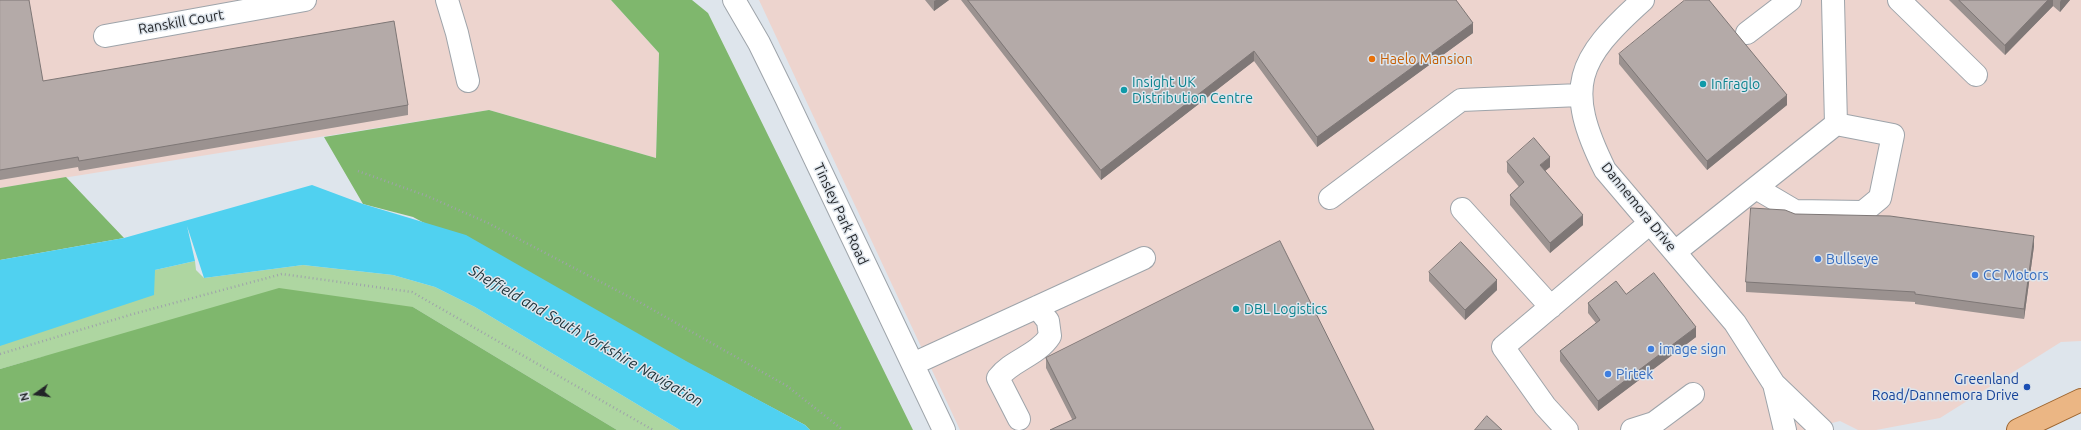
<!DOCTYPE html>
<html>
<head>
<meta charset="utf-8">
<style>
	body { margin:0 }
	#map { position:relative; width:2081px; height:430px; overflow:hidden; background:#dee5ec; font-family:Ubuntu,sans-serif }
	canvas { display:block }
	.north { position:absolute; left:16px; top:374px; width:40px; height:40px; -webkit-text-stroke:3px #dee5ec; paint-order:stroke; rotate:256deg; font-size:11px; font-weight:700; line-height:16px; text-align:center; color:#222427 }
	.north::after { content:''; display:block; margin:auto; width:14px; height:18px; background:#222427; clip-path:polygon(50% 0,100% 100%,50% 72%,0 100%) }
</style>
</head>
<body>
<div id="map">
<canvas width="2081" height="430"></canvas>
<div class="north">N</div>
</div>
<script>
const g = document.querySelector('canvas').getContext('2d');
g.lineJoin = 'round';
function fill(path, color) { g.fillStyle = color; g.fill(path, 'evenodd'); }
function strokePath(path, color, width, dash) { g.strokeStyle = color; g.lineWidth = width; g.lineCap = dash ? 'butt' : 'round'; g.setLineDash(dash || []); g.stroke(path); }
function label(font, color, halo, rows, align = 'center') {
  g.font = font + ' Ubuntu,sans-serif'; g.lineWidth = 3; g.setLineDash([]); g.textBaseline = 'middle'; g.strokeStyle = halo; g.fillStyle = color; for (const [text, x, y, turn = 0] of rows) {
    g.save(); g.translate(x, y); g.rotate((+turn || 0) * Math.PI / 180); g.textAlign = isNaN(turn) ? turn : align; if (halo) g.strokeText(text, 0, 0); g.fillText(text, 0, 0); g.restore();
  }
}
fill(new Path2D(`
	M0,0h611l48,53 -3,105 -167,-48 -489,78z
	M759,0h1322v341l-20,1 -121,76 -64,12h-18l-18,-9 -36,9h-844z`), '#edd4ce');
fill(new Path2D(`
	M195,261l1,9 8,8 99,-13 90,10 42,12 40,20 205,123h-63l-204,-123 -371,50 -42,12v-27l155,-72z`), '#aed6a1');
fill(new Path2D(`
	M611,0h81l16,13 205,417h-103l-5,-5 -392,-208 -50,-13 -39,-67 165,-27 167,48 3,-105z
	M66,177l58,61 -124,22v-72z
	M279,288l134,19 204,123h-617v-61z`), '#7fb76d');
fill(new Path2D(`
	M312,185l51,19 103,31 220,126 119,64 5,5h-130l-205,-123 -40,-20 -42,-12 -90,-10 -99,13 -17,-52 8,35 -40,9 -1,25 -154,51v-86l124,-22z`), '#50d1f0');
const minor = new Path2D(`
	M447,0l10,33 11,48
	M734,0l25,43 27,55 158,332
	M1643,0c-67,60 -79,87 -38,170l130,153 39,61 48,46
	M1899,0l77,75
	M1747,33l43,-33
	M105,36l200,-36
	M1756,188l39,23 68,1 17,-14 13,-63 -57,-11 -3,-124
	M1330,198l131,-98 119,-5
	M1462,209l89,98
	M1675,252l161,-128
	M913,364l231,-106
	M1774,384l11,46
	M1019,419l-21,-41c14,-18 39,-22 52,-42l-2,-15 -11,-14
	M1567,430l-22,-24 -42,-59 147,-124
	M1632,430l22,-7 39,-29`);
const major = new Path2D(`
	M2018,430l63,-30`);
strokePath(minor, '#9ea4aa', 24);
strokePath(major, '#9c642e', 24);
strokePath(new Path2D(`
	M358,171l69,25 61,27 153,80 146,83 56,44
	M0,354l133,-40 149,-40 130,18 241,138`), '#9ea3a9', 2.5, [1, 3]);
strokePath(minor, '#fff', 22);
strokePath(major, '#ebb684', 22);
fill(new Path2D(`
	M0,0l43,81 365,24v10l-329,56 -1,-4 -78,13z
	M925,0h24l-15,11z
	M961,0h495l17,33 -156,114 -63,-86 -153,119z
	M1949,0h121l-10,12 -7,-6 -48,49z
	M1619,54l168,51 -80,65 -88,-106z
	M1507,162l43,5 -5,4 38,54 -33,28 -40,-48v-10l9,-8 -12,-15z
	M1795,214l239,32 -10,73 -109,-15v-2l-169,-10v-10z
	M1429,272l68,18 -32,30 -36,-39z
	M1626,294l70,43 -98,74 -38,-50v-10l36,-28 -8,-10v-10z
	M1046,358l328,72 -302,-11 -26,-51z`), '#9b9290');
fill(new Path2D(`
	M936,0h13l-15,11v-10z
	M2048,0h5v6l-48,49v-10z
	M2061,0h9l-10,12v-10z
	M1473,23v10l-156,114v-10z
	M1254,51v10l-153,119v-10z
	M1787,95v10l-80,65v-9z
	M1550,157v10l-10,8v-10z
	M1583,215v10l-33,28v-10z
	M2034,236v10l-10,73v-10z
	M1497,280v10l-32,30v-10z
	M1696,327v10l-98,74v-10z`), '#7e7776');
const building = new Path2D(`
	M0,0h29l14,81 351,-60 14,84 -329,56 -1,-4 -78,13z
	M968,0h488l17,23 -156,114 -63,-86 -153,119z
	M1685,0h24l78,95 -80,66 -88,-107z
	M1959,0h89l-43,45z
	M1534,138l16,19 -10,8 43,50 -33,28 -40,-48 14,-13 -17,-20z
	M1751,208l34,2 10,4 95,2 144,20 -10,73 -109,-15v-2l-169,-10z
	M1280,241l94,189h-324l26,-12 -30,-60z
	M1461,242l36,38 -32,30 -36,-38z
	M1654,273l42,54 -98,74 -38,-50 40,-31 -12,-17 28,-22 10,13z
	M1487,416l15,14h-27z`);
fill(building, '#b4aaa8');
strokePath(building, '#7e7776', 1);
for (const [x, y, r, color] of [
	[1372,59,4,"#e8710a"],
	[1703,84,4,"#0f9aa8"],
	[1124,90,4,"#0f9aa8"],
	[1818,259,4,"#3f7fe0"],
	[1975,275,4,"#3f7fe0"],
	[1236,309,4,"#0f9aa8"],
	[1651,349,4,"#3f7fe0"],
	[1608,374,4,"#3f7fe0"],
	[2027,387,4,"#1a4fb4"]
]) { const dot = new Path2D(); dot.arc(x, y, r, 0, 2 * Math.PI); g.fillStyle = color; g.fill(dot); strokePath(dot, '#dee5ec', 1.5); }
label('14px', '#222427', '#dee5ec', [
	["Ranskill Court",181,22,-10],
	["Dannemora Drive",1639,207,51],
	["Tinsley Park Road",841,214,65]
]);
label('14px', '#c56008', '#dee5ec', [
	["Haelo Mansion",1380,59]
], 'left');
label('14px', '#0d838f', '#dee5ec', [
	["Insight UK",1132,82],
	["Distribution Centre",1132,98],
	["Infraglo",1711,84],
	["DBL Logistics",1244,309]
], 'left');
label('14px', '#366cbe', '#dee5ec', [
	["Bullseye",1826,259],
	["CC Motors",1983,275],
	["image sign",1659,349],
	["Pirtek",1616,374]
], 'left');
label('14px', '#164399', '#dee5ec', [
	["Greenland",2019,379],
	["Road/Dannemora Drive",2019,395]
], 'right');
label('italic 15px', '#192f35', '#dee5ec', [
	["Sheffield and South Yorkshire Navigation",586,336,30]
]);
</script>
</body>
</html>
